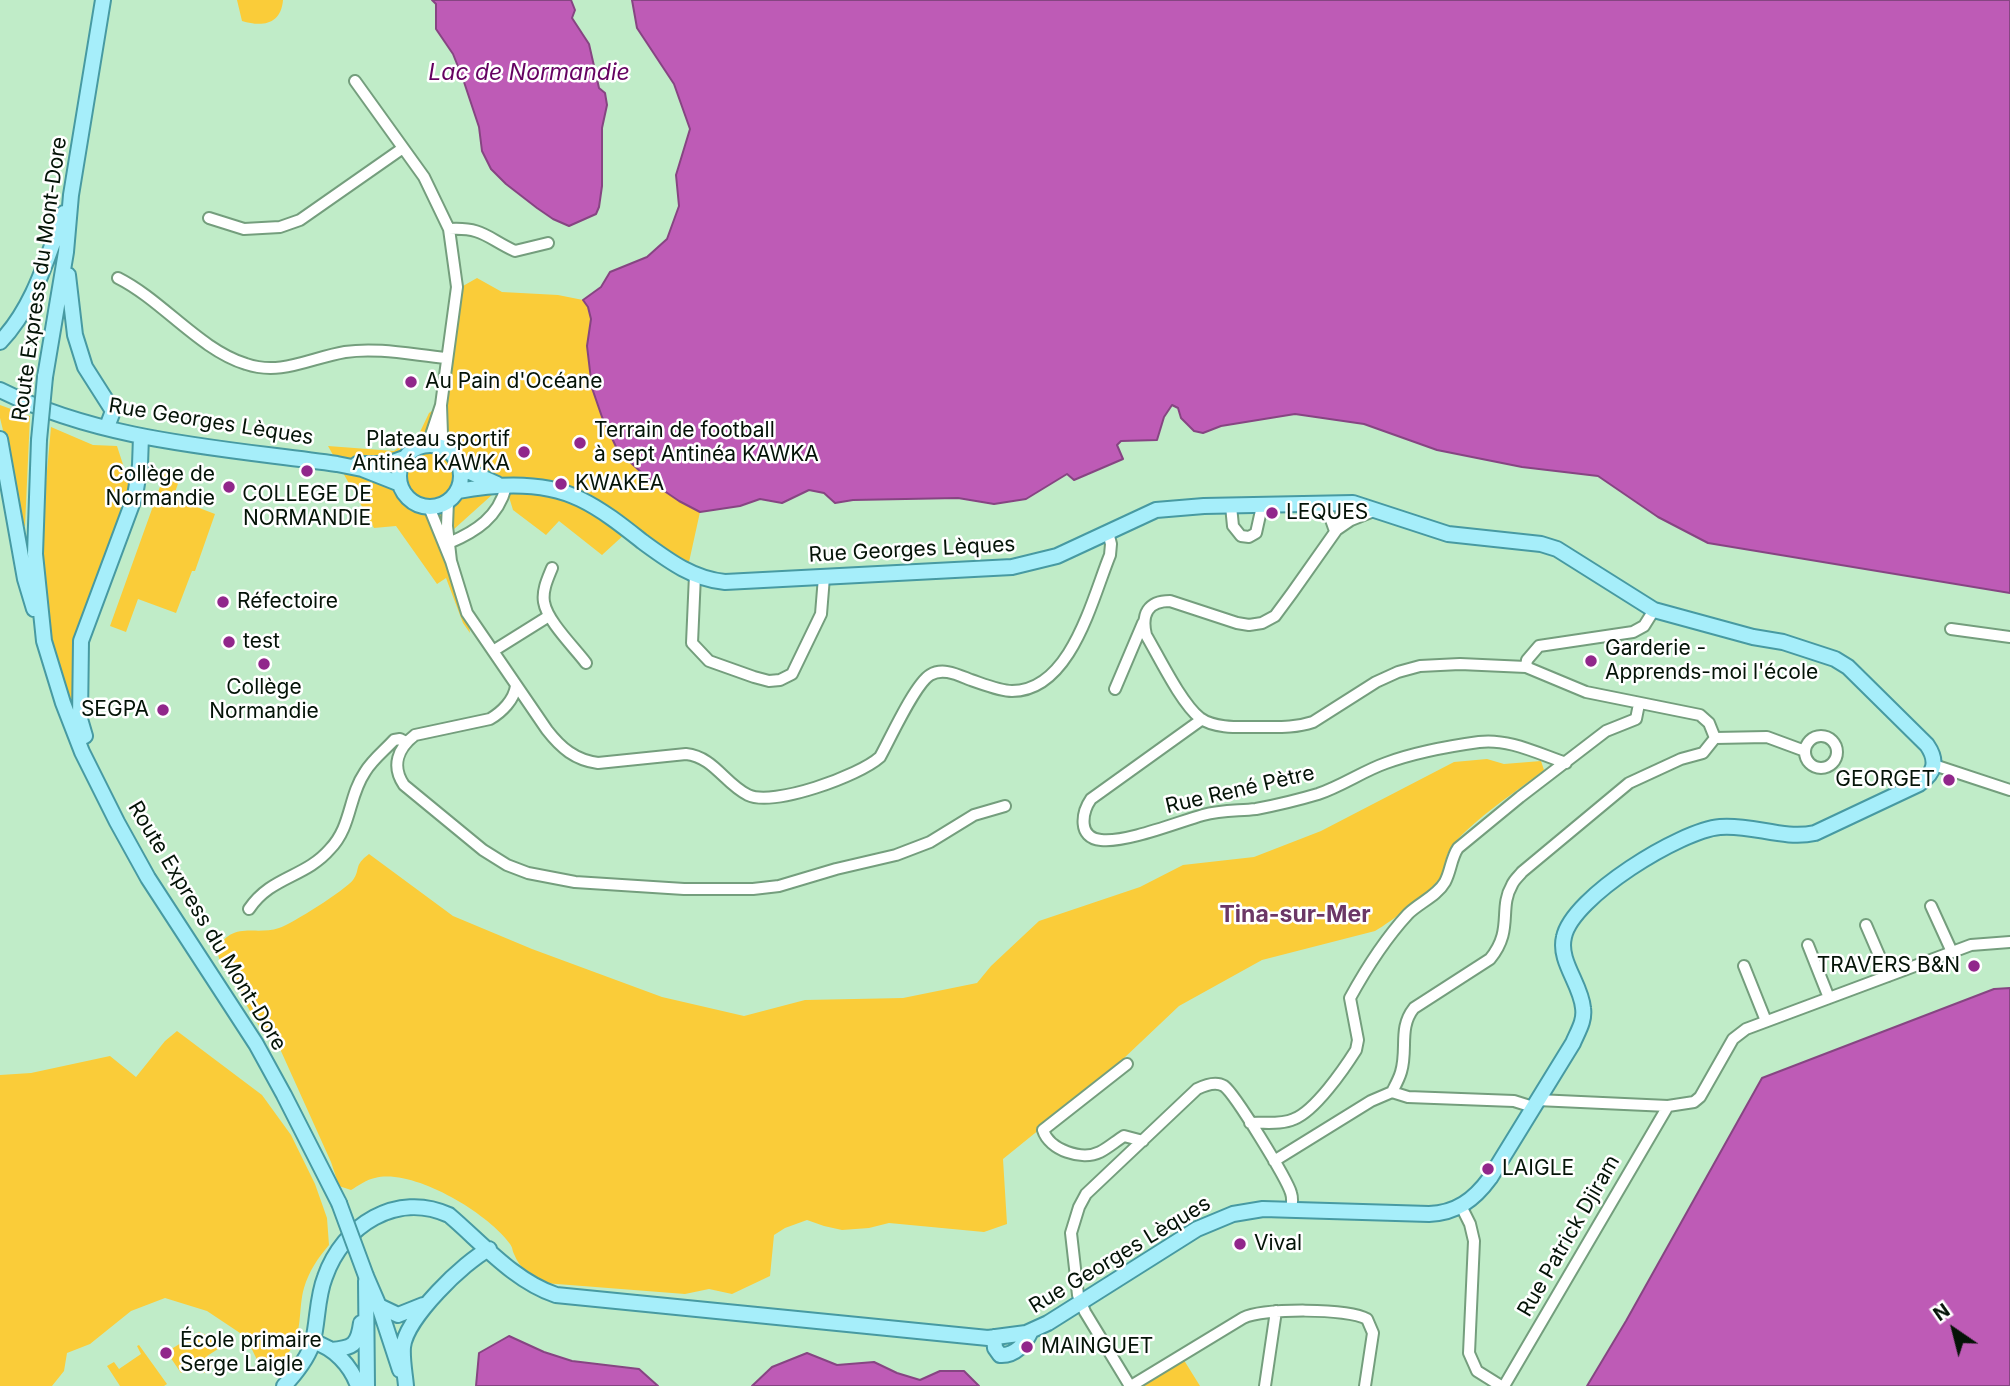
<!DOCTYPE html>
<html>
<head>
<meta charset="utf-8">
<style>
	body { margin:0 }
	#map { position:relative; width:2010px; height:1386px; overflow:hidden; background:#c0ecc8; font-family:Inter,sans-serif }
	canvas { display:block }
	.north { position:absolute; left:1919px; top:1295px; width:70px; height:70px; -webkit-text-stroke:5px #fff; paint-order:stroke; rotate:325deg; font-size:19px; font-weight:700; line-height:28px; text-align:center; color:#041307 }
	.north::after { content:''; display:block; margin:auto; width:24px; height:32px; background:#041307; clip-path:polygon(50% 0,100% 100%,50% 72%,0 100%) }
</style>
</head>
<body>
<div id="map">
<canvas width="2010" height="1386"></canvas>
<div class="north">N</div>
</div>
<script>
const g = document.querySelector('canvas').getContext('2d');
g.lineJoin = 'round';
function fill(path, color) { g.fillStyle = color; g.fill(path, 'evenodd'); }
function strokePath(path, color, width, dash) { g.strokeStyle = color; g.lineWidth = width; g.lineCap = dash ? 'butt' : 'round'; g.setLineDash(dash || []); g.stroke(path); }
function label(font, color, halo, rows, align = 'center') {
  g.font = font + ' Inter,sans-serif'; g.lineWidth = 5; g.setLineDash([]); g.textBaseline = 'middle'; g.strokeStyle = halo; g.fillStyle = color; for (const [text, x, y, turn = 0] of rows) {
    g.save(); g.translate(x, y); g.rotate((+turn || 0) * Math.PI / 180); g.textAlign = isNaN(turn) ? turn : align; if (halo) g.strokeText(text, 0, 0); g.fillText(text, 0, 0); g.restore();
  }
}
fill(new Path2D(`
	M237,0h46c-2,25 -21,27 -41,21z
	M679,206l440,218 38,16 -36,1 -4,4 6,14 -49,21 -7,-6 -41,25 -32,5 -36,-6 -105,2 -18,3 -11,-10 -15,-3 -27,13 -22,-4 -20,7 -40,6 -11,50 -4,8 -59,-37 -24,22 -43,-34 -13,14 -33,-25 -7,-23 -13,7 -50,45 24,74 3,20 -7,-10 -17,-45 -9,6 -41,-58 -22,2 -46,-82 66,5 26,-19 9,-19 12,-8 15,-115 21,-12 25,14 56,3 25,5 18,-13 9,-15 37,-15 20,-18z
	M0,405l30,11 -5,110 -3,-1 -5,-38 -17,-69z
	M51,427l42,18 24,1 12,37 -1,25 -25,59 -31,145 -18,-52 -9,-66 -3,-68z
	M166,470l15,5 -8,23 42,16 -20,57h-3l-16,42 -38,-14 -12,33 -16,-6z
	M1487,759l17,5 37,-3 3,9c-29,23 -68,47 -92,76 -7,8 -6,20 -11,30 -9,15 -50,46 -66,55l-113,29 -83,46 -76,72 -100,81 4,65 -23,8 -95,-9 -20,5 -27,2 -18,-4 -17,-6 -22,8 -11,7 -4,41 -38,18 -23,-5 -24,5 -141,-11c-14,-8 -24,-14 -30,-29 -2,-4 -1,-6 -4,-10 -22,-31 -97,-76 -135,-66 -8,1 -17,8 -24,12l-12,-4 -8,-24 -55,-122 -16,-12 -14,-24 -8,-21 -17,-18 -4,-14c14,-31 39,-15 62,-23 13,-4 66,-38 74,-48 8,-11 0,-14 16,-26l84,62 79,33 130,48 82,19 61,-16 98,-2 74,-15 14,-17 48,-45 101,-34 43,-22 71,-8 67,-26 133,-69z
	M177,1031l85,64 29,40 24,49 12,34 2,27c-11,13 -20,26 -25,43 -6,20 -1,47 -15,64 -7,9 -20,10 -30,12l-13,-27 -39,-26 -42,-13 -34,13 -41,33 -23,9 -3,18 -12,15h-52v-311l31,-2 79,-17 26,21 29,-36z
	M199,1332l27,12 -19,12 6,11 -9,6 -7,-11 -16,11 -17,-25h9z
	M139,1345l28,39 -3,2h-44l-13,-20 7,-4 5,7 22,-15 -4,-8z
	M1182,1357l18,29h-69z`), '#facc39');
const water = new Path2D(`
	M432,0h139l4,10 -3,8 17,26 10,44 6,5 2,12 -5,23v58l-3,21 -3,7 -27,12 -16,-7 -16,-11 -31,-24 -15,-15 -9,-18 -3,-24 -16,-48 -10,-25 -17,-25v-25z
	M632,0h1378v593l-302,-50 -50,-26 -60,-41 -76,-9 -85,-17 -73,-26 -69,-10 -74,12 -18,7 -9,-2 -13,-13 -3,-10 -6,-3 -8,12 -7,23 -36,1 -4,4 6,14 -49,21 -7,-6 -41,25 -32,5 -36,-6 -105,2 -18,3 -11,-10 -15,-3 -27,13 -22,-4 -20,7 -40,6 -21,-11 -25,-17 -36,-33 -16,-34 -10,-29 -5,-42 4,-27 -3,-12 -5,-7 18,-13 9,-15 37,-15 20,-18 12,-33 -3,-31 14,-46 -16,-45 -37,-56z
	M2010,988v398h-423l39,-65 136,-243 232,-89z
	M509,1336l35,16 28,9 67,8 19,17h-182l3,-33z
	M807,1353l30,12 37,-3 23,11 23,7 20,-9h24l15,15h-227l20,-19z`);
fill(water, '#be5bb6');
strokePath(water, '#864582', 2);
const minor = new Path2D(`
	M355,81l69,96 25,52
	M209,218l35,11 36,-2 20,-7 103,-72
	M118,278c44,22 82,72 128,86 35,12 64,-6 99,-12 33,-5 68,3 101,6
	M441,405l16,-118 -8,-58c34,-2 38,9 66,22l33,-8
	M428,444l13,-39 1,29 5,15
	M1312,505l17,9 6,17 16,-11 25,-10
	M1231,506l2,20 8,10 8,1 7,-4 6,-27
	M429,507l22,54 -4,-35 1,-25
	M449,543c28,-12 49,-26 57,-56
	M451,561l16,52 80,117c14,18 28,30 51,33l88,-9c28,3 38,29 62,41 25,12 111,-19 132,-38 10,-18 35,-73 50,-82 13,-8 28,0 41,5 12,4 29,11 41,11 59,0 80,-92 98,-136l1,-11 -3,-12
	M552,568c-4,10 -10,22 -8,34 3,19 30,45 42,61
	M695,575l-3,68 17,18 45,16 15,4 11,-1 12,-6 29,-60 3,-37
	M1951,629l59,8
	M493,651l56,-35
	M1526,667l1,-7 12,-14 94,-14 11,-6 10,-16
	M516,686c-2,14 -14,26 -26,33l-75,16c-17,13 -24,31 -11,50l79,65 24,15 21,8 47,9 109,7h69l26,-3 57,-17 60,-14 34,-13 44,-27 31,-9
	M1115,689l28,-66
	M1201,720l-110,79c-9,13 -14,39 10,41 25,3 77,-18 102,-25 18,-5 35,-4 53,-6 21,-4 42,-9 62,-15 24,-8 45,-23 68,-31 27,-10 64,-17 93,-21 29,-4 60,12 87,21
	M1805 752a16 16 0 1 1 32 0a16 16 0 1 1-32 0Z
	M1715,738l52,-1 38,14
	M1934,765l76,25
	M1931,906l21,46
	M249,909c22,-33 56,-31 81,-60 22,-23 18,-52 35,-77 7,-12 20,-22 29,-32l6,-1 6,3
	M1866,925l22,51
	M1808,945l21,53
	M1744,966l22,55
	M1127,1064l-84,66c6,20 39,31 57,22 8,-4 16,-11 24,-16l19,5
	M1392,1092l16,5 106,4 19,6
	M1537,1100l131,6 26,-4 6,-5 33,-58 13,-10 225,-84 39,-3
	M1250,1123c14,-1 31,2 44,-4 21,-8 50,-50 62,-69l2,-10 -8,-42c17,-31 34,-58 58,-84 11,-11 29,-18 37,-32 6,-11 6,-24 13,-34l62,-51 86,-66 30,-12 3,-15
	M1274,1161l97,-60 21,-9c3,-6 7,-13 9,-20 7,-23 -3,-44 13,-64l76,-49c24,-29 8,-50 22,-74 2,-5 7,-9 10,-13l107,-89 52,-24 22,-6 12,-15 -6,-15 -9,-8 -114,-23 -60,-25 -66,-3 -40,2 -22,6 -22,10 -63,40c-18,6 -35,5 -54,5 -18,0 -44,2 -59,-9 -19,-15 -41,-61 -54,-83 -5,-21 2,-34 24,-34l67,22 12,2 13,-2 13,-7 17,-23 48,-68 5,-21
	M1461,1206l9,18 4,17 -5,112 8,18 24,15
	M1130,1386l-45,-74 -7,-17 -7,-62 8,-26 7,-13 111,-105c8,-4 19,-8 27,-3 11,8 63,93 67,107 2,6 1,12 0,17
	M1131,1386l112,-68c20,-10 105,-10 124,1l6,14 -8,53
	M1265,1386l11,-75
	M1504,1386l164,-280`);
const major = new Path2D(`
	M68,275l7,60 10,32 28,44 -6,16
	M0,342c34,-35 47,-85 64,-129
	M45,377l21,-125 5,-57 32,-195
	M0,390c104,52 224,58 337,74l25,5 38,15
	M0,439l25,140 9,30
	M39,440l-4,114 9,87 19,62 19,49 35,70 31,56 108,166 28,51 55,108
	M399 476a31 31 0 1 1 62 0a31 31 0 1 1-62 0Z
	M357,464h30l17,-6
	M461,468l36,16
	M85,736l-5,-17 1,-78 54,-145 5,-31 1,-29
	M366,1276l13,30 21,64
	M366,1281l1,105
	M379,1306l19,9 25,-10
	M994,1337l1,11 5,7c15,1 25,-11 31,-24
	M313,1342c21,5 38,24 45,44
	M331,1350c22,-2 27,-5 30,-27
	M284,1386c11,-12 25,-29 29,-45 5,-21 4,-44 12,-64 18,-52 72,-86 124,-62 33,28 65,66 107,80l432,43 38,-5 22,-10 149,-94 36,-15 30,-5 166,5c27,-1 45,-14 61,-36l83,-135c5,-12 12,-22 10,-35 -2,-24 -25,-47 -19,-71 8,-40 117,-107 156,-110 32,-3 63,13 95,6l104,-49c16,-11 19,-23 8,-39l-79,-78 -13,-8 -52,-17 -30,-5 -99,-27 -97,-61 -16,-5 -93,-10 -95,-31 -149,3 -48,4 -99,46 -45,11 -287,15c-32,-3 -56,-21 -82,-40 -19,-15 -40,-32 -63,-43 -36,-18 -84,-15 -122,-8
	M406,1386c-1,-12 -4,-26 -3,-39 3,-29 61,-85 86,-98`);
strokePath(minor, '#749e7d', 14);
strokePath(major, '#479aa2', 18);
strokePath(minor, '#fff', 10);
strokePath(major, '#a6eefa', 14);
const majorBridge = new Path2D(`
	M39,440l6,-63
	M339,1203l27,73`);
strokePath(majorBridge, '#479aa2', 18, []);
strokePath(majorBridge, '#a6eefa', 14);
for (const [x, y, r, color] of [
	[411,382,7,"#91278b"],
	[580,443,7,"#91278b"],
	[524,452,7,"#91278b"],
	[307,471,7,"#91278b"],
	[561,484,7,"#91278b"],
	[229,487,7,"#91278b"],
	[1272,513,7,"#91278b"],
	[223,602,7,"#91278b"],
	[229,642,7,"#91278b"],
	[1591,661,7,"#91278b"],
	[264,664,7,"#91278b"],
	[163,710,7,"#91278b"],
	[1949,780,7,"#91278b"],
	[1974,966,7,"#91278b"],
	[1488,1169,7,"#91278b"],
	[1240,1244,7,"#91278b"],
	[1027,1347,7,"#91278b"],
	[166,1353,7,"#91278b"]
]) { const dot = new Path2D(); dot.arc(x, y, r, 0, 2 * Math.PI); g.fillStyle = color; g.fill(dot); strokePath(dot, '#fff', 2.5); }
label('21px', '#041307', '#fff', [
	["Route Express du Mont-Dore",40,279,-82],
	["Rue Georges Lèques",211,422,9],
	["Rue Georges Lèques",912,550,-3],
	["Rue René Pètre",1240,790,-13],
	["Route Express du Mont-Dore",207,926,59],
	["Rue Patrick Djiram",1569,1236,-60],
	["Rue Georges Lèques",1120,1255,-31]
]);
label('21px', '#041307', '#fff', [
	["Au Pain d'Océane",425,382],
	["Terrain de football",594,431],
	["à sept Antinéa KAWKA",594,455],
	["Plateau sportif",510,440,"right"],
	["Antinéa KAWKA",510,464,"right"],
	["Collège de",215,475,"right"],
	["Normandie",215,499,"right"],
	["KWAKEA",575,484],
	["COLLEGE DE",307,495,"center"],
	["NORMANDIE",307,519,"center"],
	["LEQUES",1286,513],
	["Réfectoire",237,602],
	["test",243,642],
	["Garderie -",1605,649],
	["Apprends-moi l'école",1605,673],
	["Collège",264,688,"center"],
	["Normandie",264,712,"center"],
	["SEGPA",149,710,"right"],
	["GEORGET",1935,780,"right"],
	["TRAVERS B&N",1960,966,"right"],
	["LAIGLE",1502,1169],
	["Vival",1254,1244],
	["École primaire",180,1341],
	["Serge Laigle",180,1365],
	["MAINGUET",1041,1347]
], 'left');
label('italic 23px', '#650261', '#fff', [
	["Lac de Normandie",529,73]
]);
label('bold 23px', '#6b3766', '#fff', [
	["Tina-sur-Mer",1295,915]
]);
</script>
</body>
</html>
